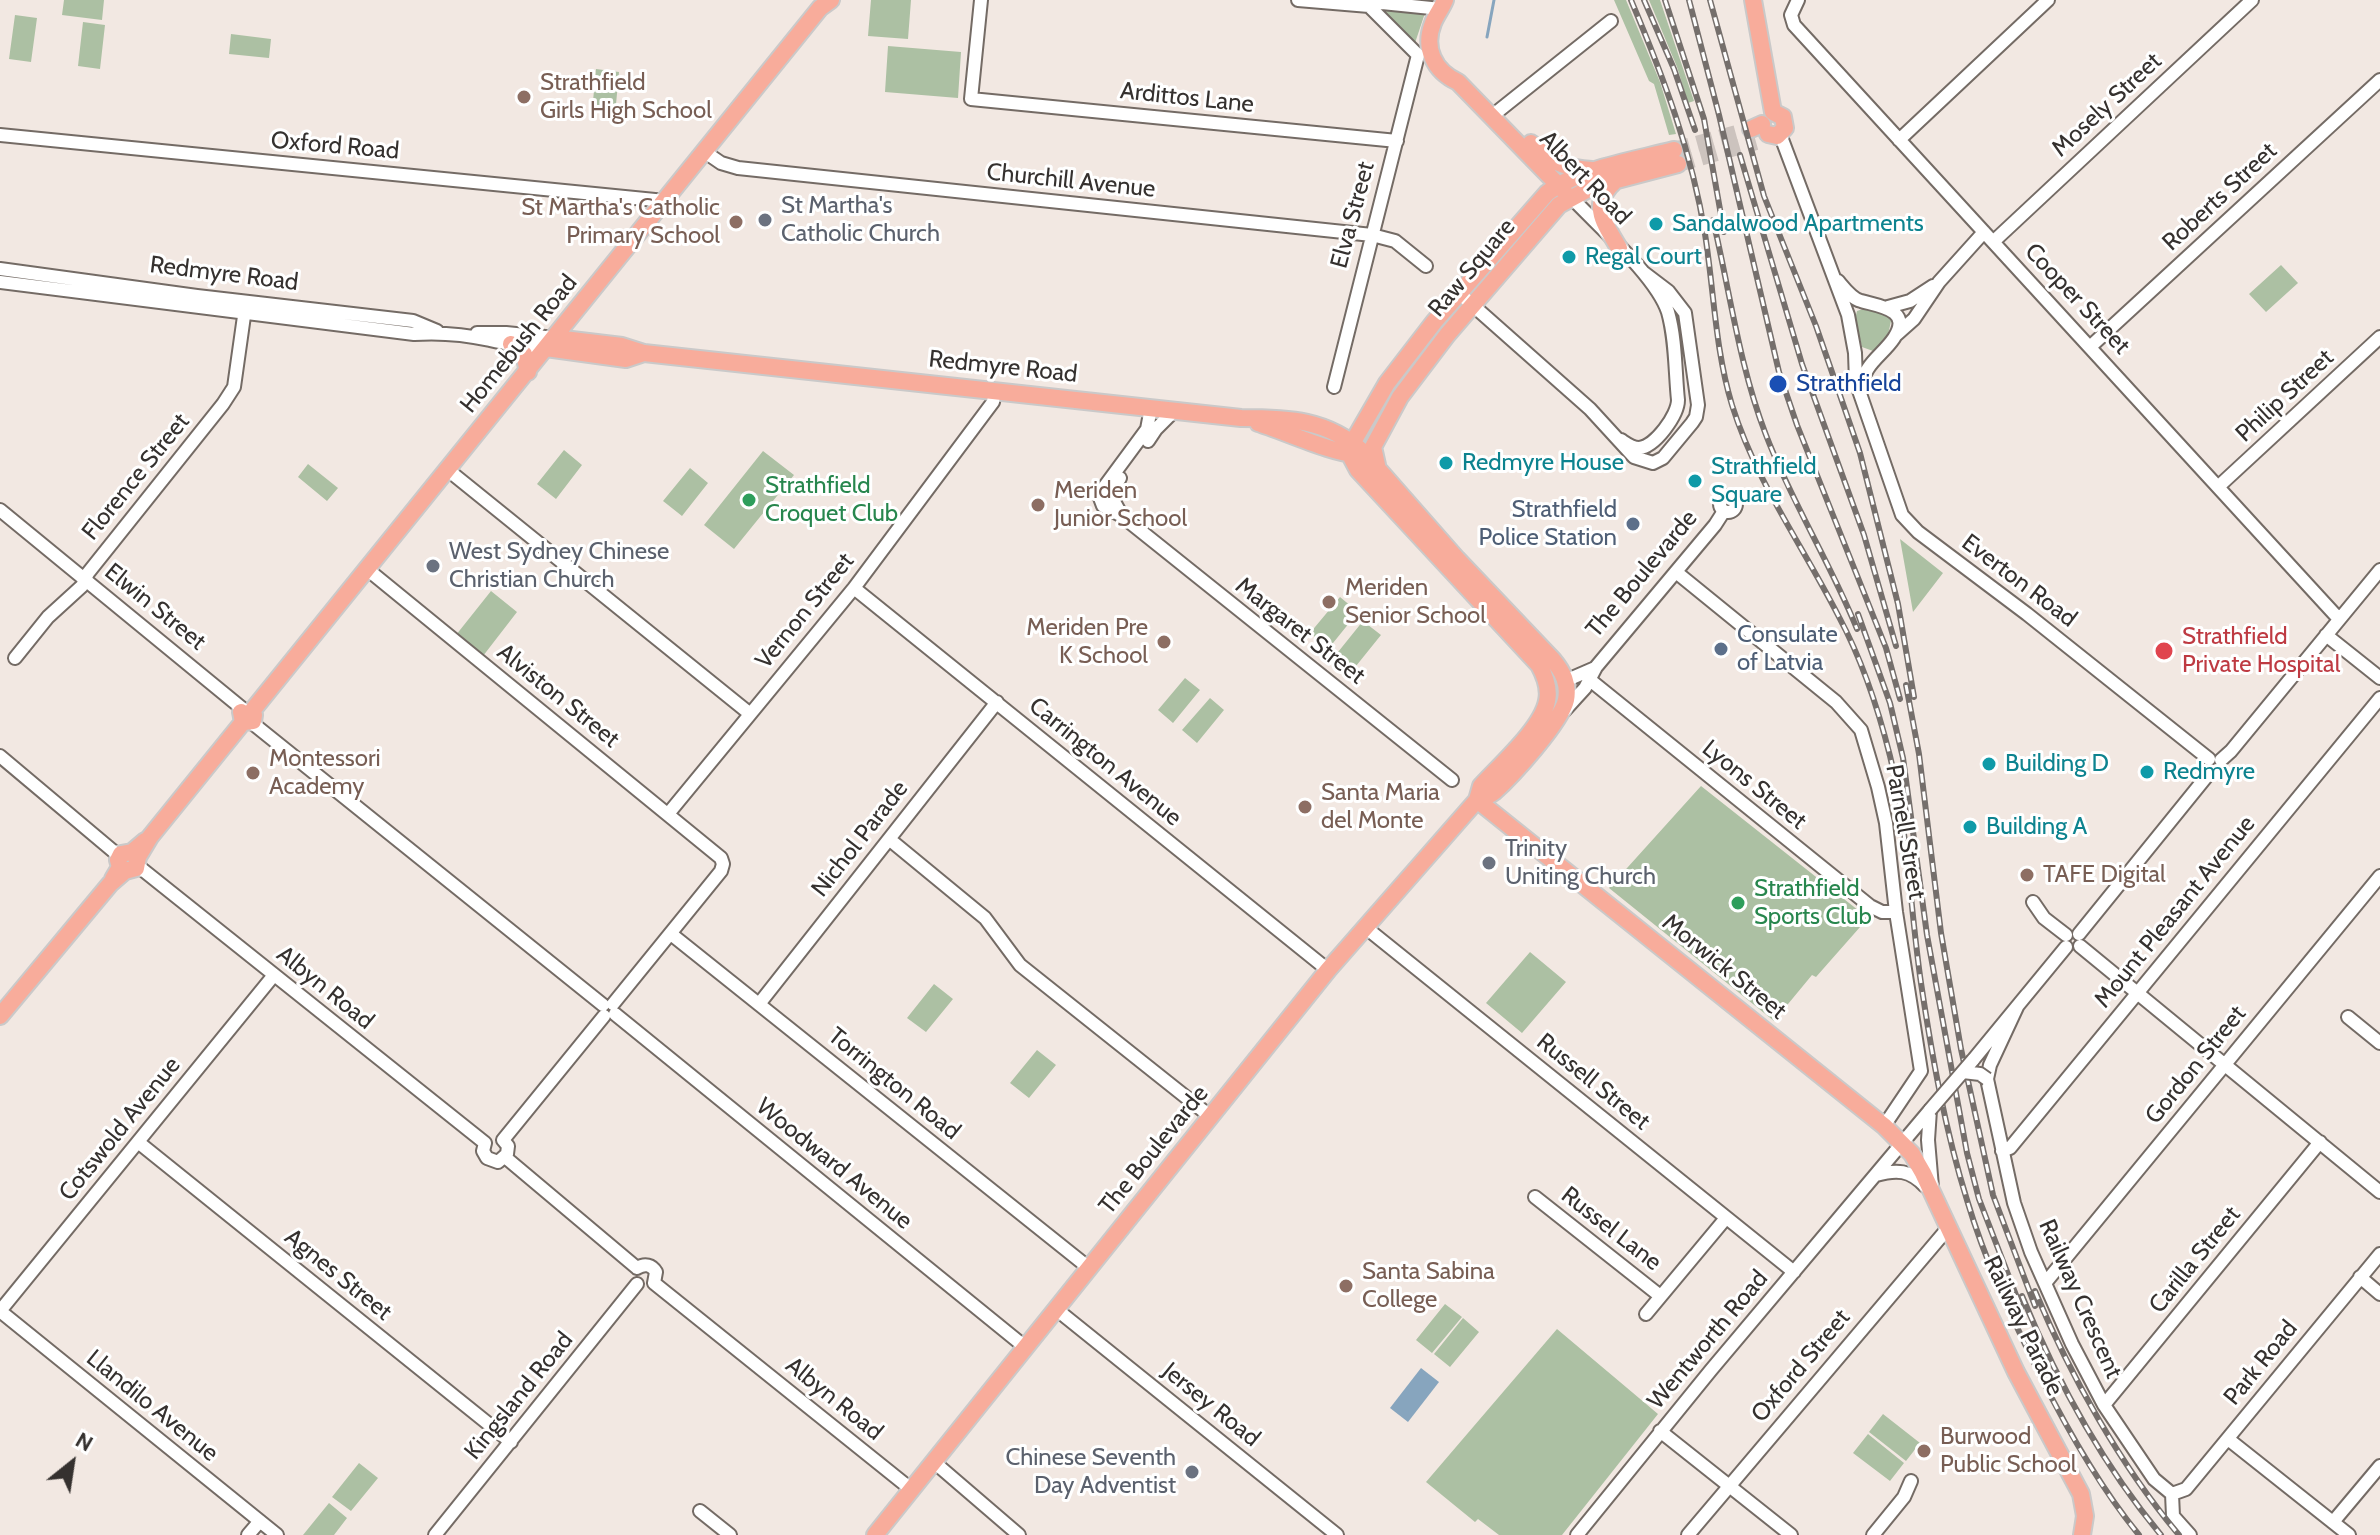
<!DOCTYPE html>
<html>
<head>
<meta charset="utf-8">
<style>
	body { margin:0 }
	#map { position:relative; width:2380px; height:1535px; overflow:hidden; background:#f2e8e2; font-family:Cabin,sans-serif }
	canvas { display:block }
	.north { position:absolute; left:32px; top:1423px; width:80px; height:80px; -webkit-text-stroke:6px #fff; paint-order:stroke; rotate:30deg; font-size:22px; font-weight:700; line-height:32px; text-align:center; color:#35312f }
	.north::after { content:''; display:block; margin:auto; width:28px; height:36px; background:#35312f; clip-path:polygon(50% 0,100% 100%,50% 72%,0 100%) }
</style>
</head>
<body>
<div id="map">
<canvas width="2380" height="1535"></canvas>
<div class="north">N</div>
</div>
<script>
const g = document.querySelector('canvas').getContext('2d');
g.lineJoin = 'round';
function fill(path, color) { g.fillStyle = color; g.fill(path, 'evenodd'); }
function strokePath(path, color, width, dash) { g.strokeStyle = color; g.lineWidth = width; g.lineCap = dash ? 'butt' : 'round'; g.setLineDash(dash || []); g.stroke(path); }
function label(font, color, halo, rows, align = 'center') {
  g.font = font + ' Cabin,sans-serif'; g.lineWidth = 6; g.setLineDash([]); g.textBaseline = 'middle'; g.strokeStyle = halo; g.fillStyle = color; for (const [text, x, y, turn = 0] of rows) {
    g.save(); g.translate(x, y); g.rotate((+turn || 0) * Math.PI / 180); g.textAlign = isNaN(turn) ? turn : align; if (halo) g.strokeText(text, 0, 0); g.fillText(text, 0, 0); g.restore();
  }
}
fill(new Path2D(`
	M64,0h40l-2,20 -40,-5z
	M871,0h40l-3,39 -40,-3z
	M1614,0h12l34,82 16,52 -7,1 -15,-51 -5,-3z
	M1649,0h11l34,101 -6,2 -11,-36z
	M1383,10l42,3 -10,30z
	M15,15l22,3 -6,44 -22,-3z
	M83,22l22,3 -5,44 -22,-3z
	M231,34l40,5 -2,19 -40,-4z
	M888,46l73,6 -3,46 -73,-6z
	M596,69l23,3 -4,43 -23,-3z
	M2281,265l17,18 -32,29 -17,-18z
	M1866,308l19,5 6,8 -3,14 -15,16 -11,-4 -7,-28 2,-8z
	M564,450l18,15 -26,34 -19,-15z
	M763,451l31,24 -60,74 -30,-24z
	M308,464l30,24 -11,13 -29,-24z
	M690,468l18,15 -26,33 -19,-15z
	M1900,539l43,34 -30,39z
	M491,591l26,21 -34,44 -27,-21z
	M1340,597l18,15 -29,36 -19,-15z
	M1363,621l18,14 -29,36 -18,-14z
	M1185,678l15,12 -27,33 -15,-13z
	M1210,698l14,12 -27,33 -15,-13z
	M1701,786l167,132 -52,59 -4,-2 -38,46 -165,-133z
	M1530,952l36,30 -44,51 -36,-30z
	M934,984l19,15 -27,33 -19,-14z
	M1037,1050l19,15 -27,33 -19,-15z
	M1445,1304l17,13 -30,36 -16,-13z
	M1463,1318l16,14 -29,35 -16,-13z
	M1557,1329l101,85 -96,121h-63l-21,-16 -3,3 -49,-40z
	M1883,1414l37,29 -14,18 -37,-29z
	M1868,1434l36,29 -14,18 -37,-28z
	M359,1463l19,15 -27,33 -19,-14z
	M329,1503l18,15 -13,17h-31z`), '#acc0a3');
fill(new Path2D(`
	M1421,1368l18,14 -31,40 -18,-14z`), '#87a5be');
strokePath(new Path2D(`
	M1487,37l7,-37`), '#87a5be', 3);
strokePath(new Path2D(`
	M1674,150l77,-21
	M1678,164l78,-22`), '#ccc3be', 16, [16, 8]);
const minor = new Path2D(`
	M981,0l-10,99 426,42
	M1298,0l71,6 13,-3 59,6
	M1798,0l-7,15 3,10 545,594
	M1492,116l119,-95
	M1780,134l68,181 7,38 1,29 46,133 16,17 109,82 182,145
	M0,135l665,66
	M1899,140l149,-140
	M705,152l16,11 17,5 634,67 23,6 31,25
	M1571,197c27,29 85,79 97,115 8,28 7,60 10,88 0,15 -23,47 -39,48 -7,0 -12,-4 -18,-8
	M1993,242l259,-242
	M0,269l197,27 216,25 24,10
	M1838,281c6,7 14,18 23,20 17,5 52,8 33,37 -12,18 -31,26 -33,51
	M0,282l414,52c28,-2 49,0 76,6 18,5 38,5 56,8
	M1459,293l131,116 44,48 19,6 10,-5 29,-35 4,-6 2,-12 -13,-92 -17,-22 -25,-19
	M1888,307l22,-6 23,-15
	M477,333h29l49,5
	M1896,335l18,-16 25,-37 45,-50
	M2091,346l289,-266
	M1334,387l84,-332 -49,-49
	M1151,408l-4,21 -45,61 -2,8 3,8 19,10 330,264
	M1148,441l8,-12 19,-19
	M448,470l301,243
	M1120,478l-10,16 12,22
	M2219,486l161,-149
	M1720 504a8 8 0 1 1 16 0a8 8 0 1 1-16 0Z
	M0,510l244,200
	M367,569l354,289 2,6 -2,7 -108,133
	M1676,572l160,130 25,28 17,57 8,36 10,89 25,159 -37,55
	M854,588l474,382
	M2326,635l54,43
	M15,658l33,-41 34,-31 6,-13 135,-169 11,-17 11,-78
	M1590,680l280,226 12,6h14
	M1565,681l30,-13
	M1564,711l21,-23 11,-21 119,-142 9,-14
	M251,722l352,283
	M0,756l119,100
	M2221,760l10,-9 149,-181
	M668,814l186,-226 139,-186 2,-11
	M889,839l96,79 35,47 191,152
	M138,866l347,277
	M2033,902l11,16 22,17
	M1365,927l429,345
	M671,934l418,334
	M2079,934l132,-163
	M2080,946l300,246
	M759,1004l238,-302
	M2017,1007l-27,58 -3,14 27,124 17,49 41,92 32,61 50,74 18,15
	M615,1014l410,333
	M2348,1017l32,26
	M1973,1060l93,-113
	M1930,1110l-2,30 4,47
	M503,1140l101,-124
	M138,1142l373,300
	M485,1143l-2,8 4,7 11,4 9,-8 1,-8 -5,-6
	M2002,1151l8,-3 370,-450
	M505,1157l132,111
	M1876,1175c21,-6 34,-5 49,11
	M1535,1197l124,98
	M637,1268c8,-5 15,-3 19,4l-2,11
	M2360,1277l20,17
	M2046,1282l334,-406
	M654,1283l258,207
	M1056,1309l281,226
	M0,1311l274,-336
	M0,1311l277,224
	M1646,1314l80,-96
	M2104,1405l216,-263
	M1660,1431l131,104
	M2228,1439l121,96
	M934,1462l85,73
	M2172,1494l14,-5 194,-235
	M2172,1494l1,22 17,19
	M700,1511l30,24
	M2333,1522l47,-56
	M248,1535l12,-14
	M435,1535l202,-251
	M1577,1535l134,-165 219,-260
	M1688,1535l261,-308
	M1873,1535l31,-38 7,-16`);
const major = new Path2D(`
	M1445,0c-3,8 -9,15 -12,23 -10,25 1,48 25,59l106,109
	M1753,0l20,112
	M1751,129l11,-5
	M1768,134l9,2 8,-8 -2,-11 -10,-5
	M1531,143c19,18 35,26 61,27
	M1615,181c-26,23 -11,42 4,67
	M555,338l67,8 22,7 597,65c47,0 87,1 123,35l93,106 96,101c10,12 16,24 13,40 -5,22 -54,76 -72,92 -5,4 -11,6 -17,8l-149,170 -453,565
	M511,344l13,10 4,18
	M546,348l80,11 18,-6
	M1258,423c23,7 81,33 99,31
	M1377,465l-4,-18 27,-50 47,-62 112,-130 35,-19 84,-22
	M243,722l10,-1 1,-6 -2,-4 568,-703 11,-8
	M1477,800l407,326 28,28 11,19 93,199 65,122 4,22 -3,19
	M1477,800l4,-14c19,-21 61,-58 66,-85 3,-13 -2,-25 -8,-36l-181,-195 -8,-15v-8l37,-64 47,-61 113,-129c30,-24 89,-33 127,-43
	M113,879l7,-12 -2,-7 3,-6 11,-2 13,-11
	M0,1016l110,-132 15,-13 11,-3 2,-11 12,-20 93,-115 -2,-10`);
strokePath(minor, '#746b65', 16);
strokePath(major, '#cac9c9', 20);
strokePath(minor, '#fff', 12);
strokePath(major, '#f8ac9b', 16);
const rail = new Path2D(`
	M1631,0c32,76 61,152 74,234 9,57 10,115 27,171 24,77 71,141 107,212 23,43 39,91 51,139 18,73 20,152 31,227 11,73 24,147 46,217 18,61 45,118 73,175 28,56 59,111 99,160
	M1644,0l30,69 21,61
	M1665,0l39,119 20,113
	M1689,0l30,115 60,257 18,53 89,223 14,51
	M1710,0l54,196 52,130 44,127 38,151 16,93
	M1740,155l62,209 62,171 32,111
	M1713,220c17,72 26,145 53,215 25,66 64,127 91,194
	M1858,614l32,89 13,55 24,177 40,218 12,46 42,109
	M1906,685l13,69 22,179 20,116 32,146 42,111
	M2035,1291c35,84 85,174 144,244
	M2022,1296c35,85 80,168 139,239`);
strokePath(rail, '#756f6c', 6);
strokePath(rail, '#fff', 3, [9]);
const minorBridge = new Path2D(`
	M1963,1072l17,2 7,5
	M1930,1110l43,-50`);
strokePath(minorBridge, '#746b65', 16, []);
strokePath(minorBridge, '#fff', 12);
for (const [x, y, r, color] of [
	[524,97,8,"#8d6e63"],
	[765,220,8,"#6b7280"],
	[736,222,8,"#8d6e63"],
	[1656,224,8,"#0f9aa8"],
	[1569,257,8,"#0f9aa8"],
	[1778,384,10,"#1a4fb4"],
	[1446,463,8,"#0f9aa8"],
	[1695,481,8,"#0f9aa8"],
	[749,500,8,"#2e9e5b"],
	[1038,505,8,"#8d6e63"],
	[1633,524,8,"#5c6f8a"],
	[433,566,8,"#6b7280"],
	[1329,602,8,"#8d6e63"],
	[1164,642,8,"#8d6e63"],
	[1721,649,8,"#5c6f8a"],
	[2164,651,10,"#e0444e"],
	[1989,764,8,"#0f9aa8"],
	[2147,772,8,"#0f9aa8"],
	[253,773,8,"#8d6e63"],
	[1305,807,8,"#8d6e63"],
	[1970,827,8,"#0f9aa8"],
	[1489,863,8,"#6b7280"],
	[2027,875,8,"#8d6e63"],
	[1738,903,8,"#2e9e5b"],
	[1346,1286,8,"#8d6e63"],
	[1924,1451,8,"#8d6e63"],
	[1192,1472,8,"#6b7280"]
]) { const dot = new Path2D(); dot.arc(x, y, r, 0, 2 * Math.PI); g.fillStyle = color; g.fill(dot); strokePath(dot, '#fff', 3); }
label('24px', '#785e54', '#fff', [
	["Strathfield",540,83],
	["Girls High School",540,111],
	["St Martha's Catholic",720,208,"right"],
	["Primary School",720,236,"right"],
	["Meriden",1054,491],
	["Junior School",1054,519],
	["Meriden",1345,588],
	["Senior School",1345,616],
	["Meriden Pre",1148,628,"right"],
	["K School",1148,656,"right"],
	["Montessori",269,759],
	["Academy",269,787],
	["Santa Maria",1321,793],
	["del Monte",1321,821],
	["TAFE Digital",2043,875],
	["Santa Sabina",1362,1272],
	["College",1362,1300],
	["Burwood",1940,1437],
	["Public School",1940,1465]
], 'left');
label('24px', '#35312f', '#fff', [
	["Ardittos Lane",1187,98,6],
	["Mosely Street",2107,105,-43],
	["Oxford Road",335,146,5],
	["Albert Road",1585,178,46],
	["Churchill Avenue",1071,181,6],
	["Roberts Street",2220,197,-43],
	["Elva Street",1353,215,-75],
	["Raw Square",1472,268,-50],
	["Redmyre Road",224,274,7],
	["Cooper Street",2077,299,47],
	["Homebush Road",519,344,-51],
	["Redmyre Road",1003,367,6],
	["Philip Street",2285,396,-43],
	["Florence Street",136,477,-51],
	["The Boulevarde",1642,574,-50],
	["Everton Road",2019,581,37],
	["Elwin Street",155,607,39],
	["Vernon Street",805,611,-51],
	["Margaret Street",1300,631,38],
	["Alviston Street",558,696,39],
	["Carrington Avenue",1105,762,39],
	["Lyons Street",1754,785,39],
	["Parnell Street",1905,832,80],
	["Nichol Parade",860,839,-52],
	["Mount Pleasant Avenue",2175,912,-51],
	["Morwick Street",1724,967,39],
	["Albyn Road",325,988,39],
	["Gordon Street",2196,1065,-51],
	["Russell Street",1593,1082,39],
	["Torrington Road",894,1084,39],
	["Cotswold Avenue",120,1129,-51],
	["The Boulevarde",1154,1150,-51],
	["Woodward Avenue",834,1164,39],
	["Russel Lane",1611,1229,38],
	["Carilla Street",2195,1260,-51],
	["Agnes Street",338,1275,39],
	["Railway Crescent",2080,1299,66],
	["Railway Parade",2023,1326,64],
	["Wentworth Road",1708,1340,-50],
	["Park Road",2261,1363,-51],
	["Oxford Street",1801,1366,-50],
	["Kingsland Road",519,1396,-51],
	["Albyn Road",834,1399,39],
	["Jersey Road",1211,1405,39],
	["Llandilo Avenue",152,1406,39]
]);
label('24px', '#5b616d', '#fff', [
	["St Martha's",781,206],
	["Catholic Church",781,234],
	["West Sydney Chinese",449,552],
	["Christian Church",449,580],
	["Trinity",1505,849],
	["Uniting Church",1505,877],
	["Chinese Seventh",1176,1458,"right"],
	["Day Adventist",1176,1486,"right"]
], 'left');
label('24px', '#0d838f', '#fff', [
	["Sandalwood Apartments",1672,224],
	["Regal Court",1585,257],
	["Redmyre House",1462,463],
	["Strathfield",1711,467],
	["Square",1711,495],
	["Building D",2005,764],
	["Redmyre",2163,772],
	["Building A",1986,827]
], 'left');
label('24px', '#164399', '#fff', [
	["Strathfield",1796,384]
], 'left');
label('24px', '#27864d', '#fff', [
	["Strathfield",765,486],
	["Croquet Club",765,514],
	["Strathfield",1754,889],
	["Sports Club",1754,917]
], 'left');
label('24px', '#4e5e75', '#fff', [
	["Strathfield",1617,510],
	["Police Station",1617,538],
	["Consulate",1737,635,"left"],
	["of Latvia",1737,663,"left"]
], 'right');
label('24px', '#be3a42', '#fff', [
	["Strathfield",2182,637],
	["Private Hospital",2182,665]
], 'left');
</script>
</body>
</html>
